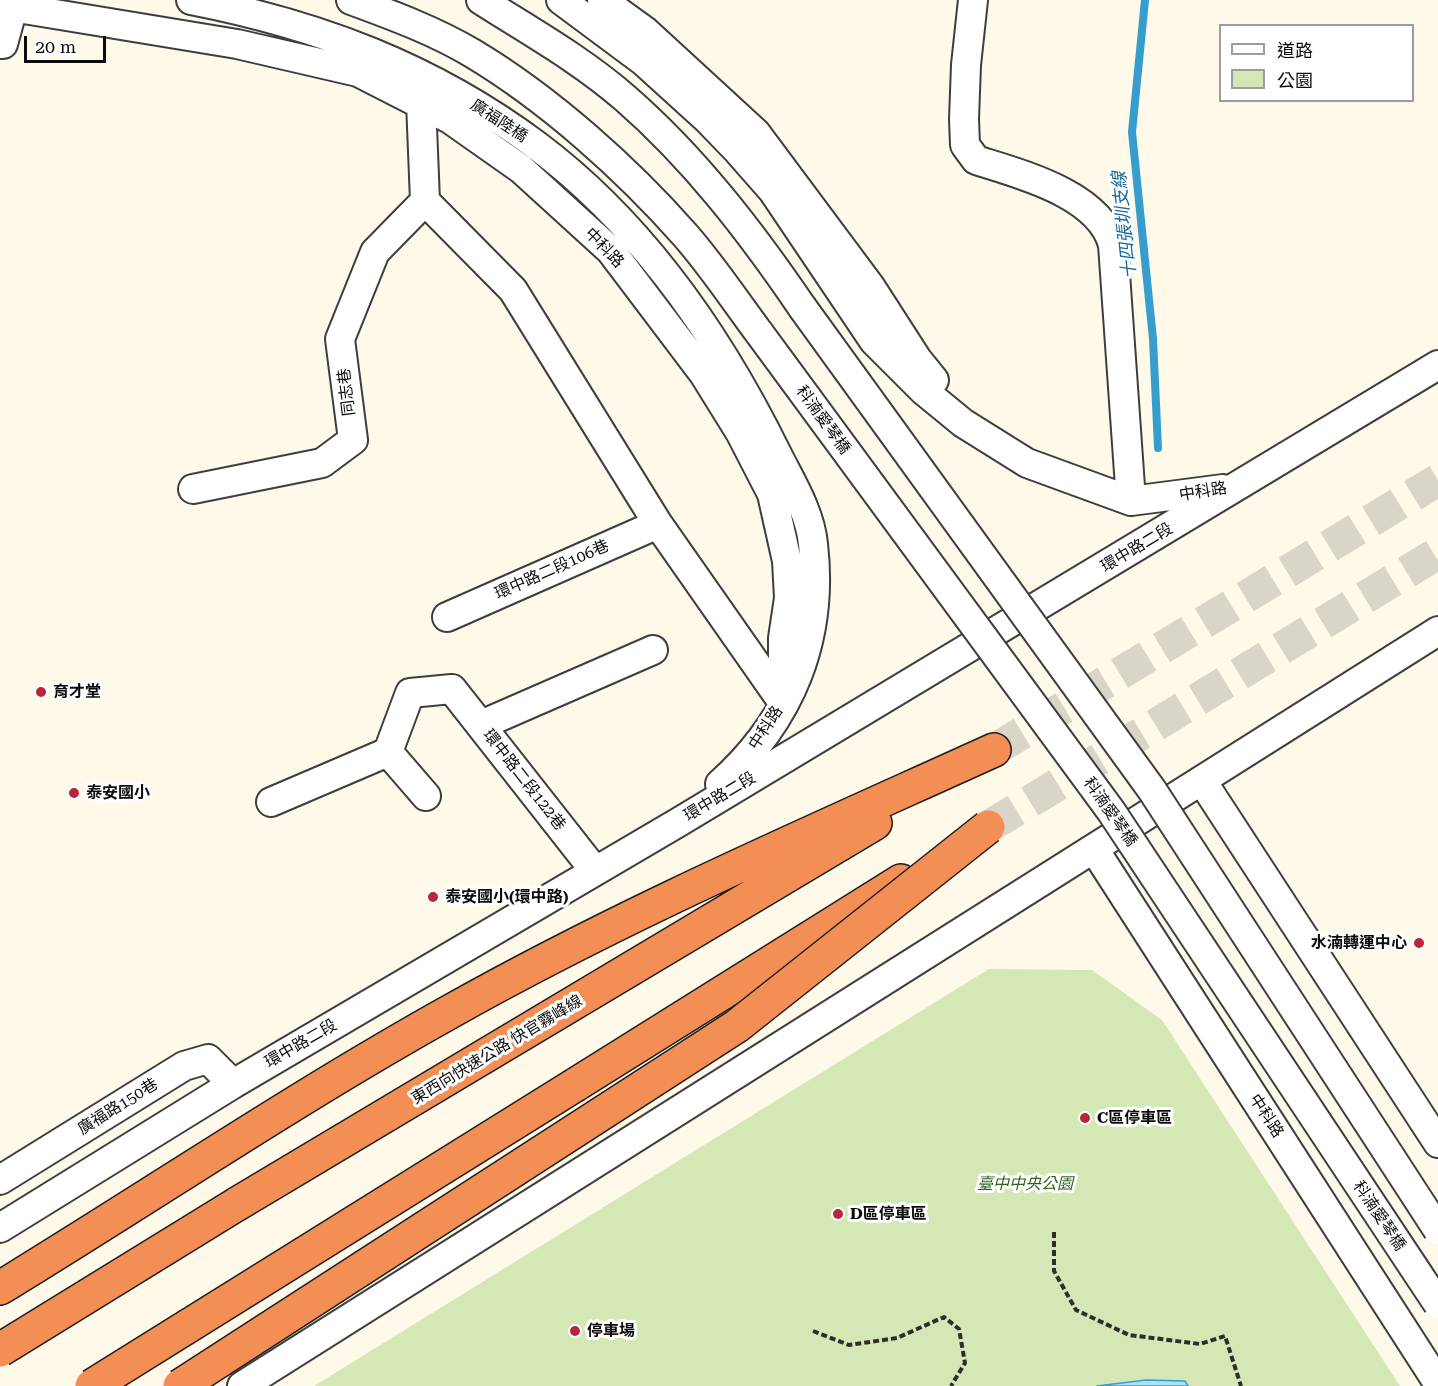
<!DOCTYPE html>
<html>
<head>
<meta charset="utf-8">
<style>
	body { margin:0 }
	#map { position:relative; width:1438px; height:1386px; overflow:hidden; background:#fff9ea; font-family:"Roboto Serif","Noto Sans TC",serif }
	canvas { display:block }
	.legend { position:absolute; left:1219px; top:24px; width:195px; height:78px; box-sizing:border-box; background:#fff; border:2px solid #9d9d9d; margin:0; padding:8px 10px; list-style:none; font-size:18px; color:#0b0b0b }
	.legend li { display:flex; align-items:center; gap:12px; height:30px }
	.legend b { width:30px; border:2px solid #9d9d9d }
	.scale { position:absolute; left:24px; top:36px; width:82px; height:27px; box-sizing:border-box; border:3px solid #0b0b0b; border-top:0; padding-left:8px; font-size:18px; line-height:21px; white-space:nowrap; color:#0b0b0b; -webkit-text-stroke:4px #fff; paint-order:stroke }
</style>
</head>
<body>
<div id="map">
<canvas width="1438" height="1386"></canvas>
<ul class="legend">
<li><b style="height:8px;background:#fff"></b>道路</li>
<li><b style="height:16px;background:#d4e8b5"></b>公園</li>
</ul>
<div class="scale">20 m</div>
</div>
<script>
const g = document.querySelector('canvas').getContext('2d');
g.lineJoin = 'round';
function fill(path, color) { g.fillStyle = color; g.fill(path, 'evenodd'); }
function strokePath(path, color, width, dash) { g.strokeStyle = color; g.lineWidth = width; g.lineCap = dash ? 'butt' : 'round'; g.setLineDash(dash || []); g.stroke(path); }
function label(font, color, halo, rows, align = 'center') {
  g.font = font + ' "Roboto Serif","Noto Sans TC",serif'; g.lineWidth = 6; g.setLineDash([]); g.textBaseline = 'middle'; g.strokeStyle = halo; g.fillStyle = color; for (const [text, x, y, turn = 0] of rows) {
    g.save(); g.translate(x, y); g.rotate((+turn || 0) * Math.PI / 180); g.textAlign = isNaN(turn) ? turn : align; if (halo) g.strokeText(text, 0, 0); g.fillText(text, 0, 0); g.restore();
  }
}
fill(new Path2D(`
	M989,969l103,1 70,50 238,366h-1086z`), '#d4e8b5');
const water = new Path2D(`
	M1146,1380l39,1 3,5h-91z`);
fill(water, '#afe1f5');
strokePath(water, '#379dcc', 1.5);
strokePath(new Path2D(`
	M1145,0l-13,132 21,207 5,109`), '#379dcc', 8);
strokePath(new Path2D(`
	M994,750l444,-270
	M988,827l450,-274`), '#dad5c9', 33, [33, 16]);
const minor = new Path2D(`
	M191,0c128,25 240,67 345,145 107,80 183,191 241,309 14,28 33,58 36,90 11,95 -22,176 -93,240
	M351,0c41,15 84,31 121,53 77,46 155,116 214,183 27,31 50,66 74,98
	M481,0c50,32 99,59 144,98 69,60 126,134 177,209
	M561,0l82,61 65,59 29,30 36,41 101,150 50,50 39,32 64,40 104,38 92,-12
	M602,0l43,31 111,102 114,153 47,73 17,21
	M973,0l-7,65 -2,54 1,26 11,15c44,14 124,34 137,85l18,256
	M0,5l237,39 121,28 92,47 71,50 90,82 93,123 36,58 32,62 15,67 2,37 -6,40v61
	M0,44h3l12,-44
	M421,102l4,99 88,89 145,234 126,180
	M193,489l129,-26 31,-23 -13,-101 35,-87 50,-51
	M447,617l211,-93
	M481,725l172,-75
	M388,752l38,44
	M1202,781l236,362
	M271,802l117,-50 22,-59 42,-4 143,182
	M1094,849l344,534
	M0,1180l184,-114 24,-7 25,25
	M0,1228l233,-144 446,-262 759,-457
	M242,1386l1196,-755`);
const highway = new Path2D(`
	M575,1085l326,-204
	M237,1204l638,-381
	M0,1288c149,-91 294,-189 446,-274 177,-100 363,-180 548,-264`);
strokePath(minor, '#3e3e3e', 32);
strokePath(highway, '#1c1c1c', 36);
strokePath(new Path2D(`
	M1054,1232v39l22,39 53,25 71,9 25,-8 16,50
	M813,1331l36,14 48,-7 47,-21 15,12 6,34 -14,23`), '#2d2d2d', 4, [6, 3]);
strokePath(minor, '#fff', 28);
strokePath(highway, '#f38f54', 33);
const minorBridge = new Path2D(`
	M802,307l350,483 286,440
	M760,334l351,477 327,493`);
const highwayBridge = new Path2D(`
	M0,1350l237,-146
	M92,1386l483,-301
	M180,1386l557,-360 251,-199`);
strokePath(minorBridge, '#3e3e3e', 32, []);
strokePath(highwayBridge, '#1c1c1c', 36, []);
strokePath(minorBridge, '#fff', 28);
strokePath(highwayBridge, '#f38f54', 33);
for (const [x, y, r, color] of [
	[41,692,6,"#b92539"],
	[74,793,6,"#b92539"],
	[433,897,6,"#b92539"],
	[1419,943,6,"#b92539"],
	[1085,1118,6,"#b92539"],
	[838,1214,6,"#b92539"],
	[575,1331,6,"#b92539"]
]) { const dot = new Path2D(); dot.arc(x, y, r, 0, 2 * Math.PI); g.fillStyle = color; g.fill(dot); strokePath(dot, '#fff', 2); }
label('16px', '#0b0b0b', '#fff', [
	["廣福陸橋",499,121,33],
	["中科路",604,248,46],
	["同志巷",347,392,-97],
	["科湳愛琴橋",823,420,54],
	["中科路",1203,492,-9],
	["環中路二段",1137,548,-31],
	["環中路二段106巷",552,570,-24],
	["中科路",766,728,-57],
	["環中路二段122巷",524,780,52],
	["環中路二段",720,797,-31],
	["科湳愛琴橋",1110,812,55],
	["環中路二段",301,1044,-30],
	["東西向快速公路 快官霧峰線",497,1050,-31],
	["廣福路150巷",118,1107,-32],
	["中科路",1266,1116,57],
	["科湳愛琴橋",1379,1216,56]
]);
label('bold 16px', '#0b0b0b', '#fff', [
	["育才堂",53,692],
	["泰安國小",86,793],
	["泰安國小(環中路)",445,897],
	["水湳轉運中心",1407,943,"right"],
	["C區停車區",1097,1118],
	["D區停車區",850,1214],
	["停車場",587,1331]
], 'left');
label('italic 16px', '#31621d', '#fff', [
	["臺中中央公園",1025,1184]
]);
label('italic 18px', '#176c9b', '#fff', [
	["十四張圳支線",1125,225,-96]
]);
</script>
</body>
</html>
